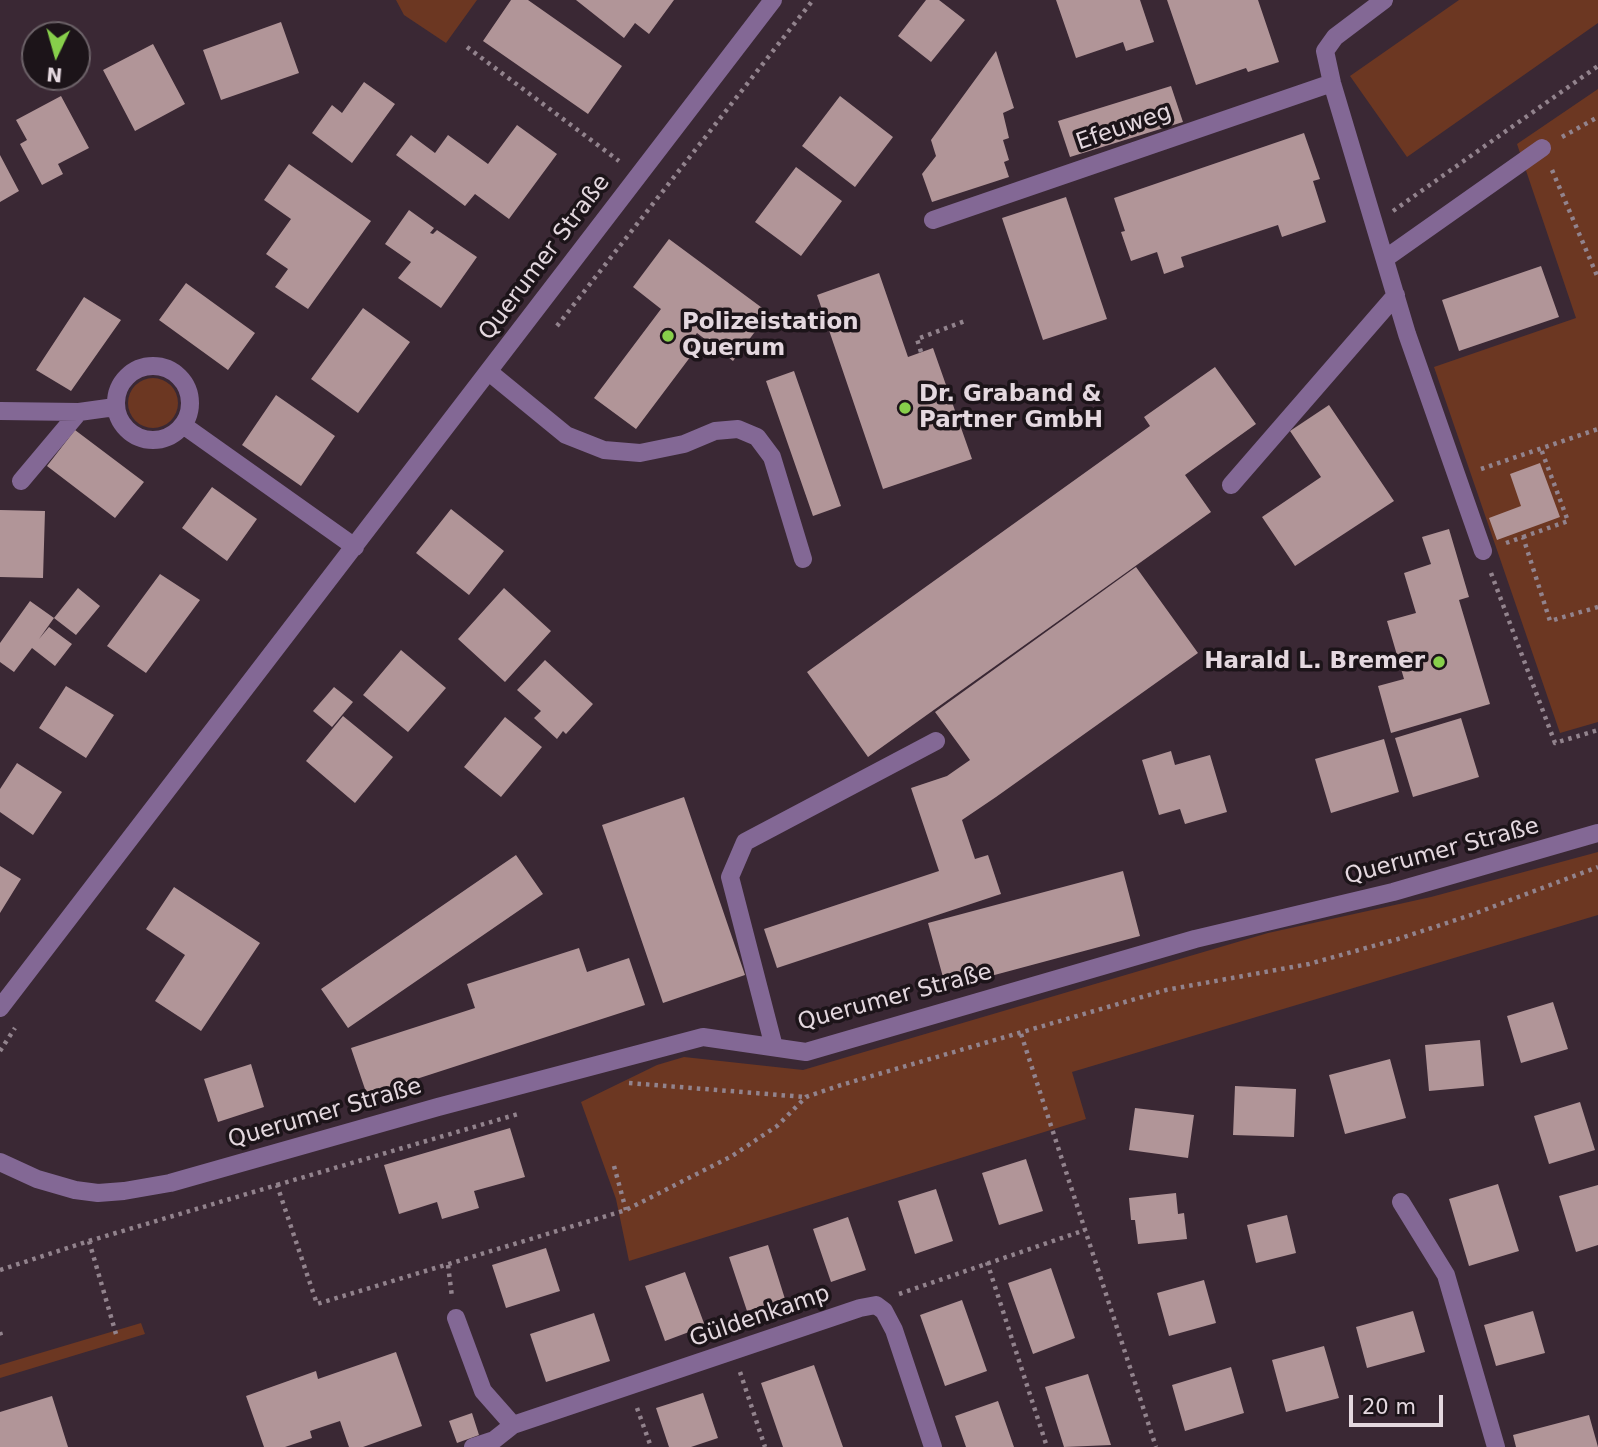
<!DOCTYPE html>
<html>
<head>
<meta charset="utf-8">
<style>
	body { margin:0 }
	#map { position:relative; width:1598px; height:1447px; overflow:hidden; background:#3a2834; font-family:"DejaVu Sans",sans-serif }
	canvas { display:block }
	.north { position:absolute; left:21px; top:21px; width:70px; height:70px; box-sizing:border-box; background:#1c1419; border:2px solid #6c6268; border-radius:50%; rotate:185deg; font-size:19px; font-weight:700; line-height:28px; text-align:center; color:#e4d8df }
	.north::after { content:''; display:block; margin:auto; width:24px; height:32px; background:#87cf4b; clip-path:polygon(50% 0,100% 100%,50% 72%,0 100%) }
	.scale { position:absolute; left:1349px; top:1395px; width:94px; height:32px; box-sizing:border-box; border:4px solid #e4d8df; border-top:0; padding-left:9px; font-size:21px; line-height:24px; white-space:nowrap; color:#e4d8df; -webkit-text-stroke:5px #1c1419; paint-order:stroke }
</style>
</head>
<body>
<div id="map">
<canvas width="1598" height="1447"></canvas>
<div class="north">N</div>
<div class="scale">20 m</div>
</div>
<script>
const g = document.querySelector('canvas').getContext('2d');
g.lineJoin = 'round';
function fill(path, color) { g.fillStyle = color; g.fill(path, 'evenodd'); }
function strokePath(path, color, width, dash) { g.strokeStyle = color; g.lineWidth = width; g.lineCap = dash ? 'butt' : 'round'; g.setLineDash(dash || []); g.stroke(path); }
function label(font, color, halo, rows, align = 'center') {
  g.font = font + ' "DejaVu Sans",sans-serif'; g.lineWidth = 7; g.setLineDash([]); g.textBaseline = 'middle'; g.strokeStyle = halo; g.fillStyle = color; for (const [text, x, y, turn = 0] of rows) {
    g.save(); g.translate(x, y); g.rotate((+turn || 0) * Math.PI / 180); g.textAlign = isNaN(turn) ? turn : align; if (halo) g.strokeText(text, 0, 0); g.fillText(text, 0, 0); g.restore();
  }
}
fill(new Path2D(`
	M396,0h81l-31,43 -42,-28z
	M1459,0h139v23l-191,134 -57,-81z
	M1598,89v633l-38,11 -126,-366 142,-49 -59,-174z
	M128 403a25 25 0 1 1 50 0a25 25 0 1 1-50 0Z
	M1598,852v63l-526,157 14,47 -457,142 -13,-62 -35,-97 76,-37 27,-8 119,13 465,-137 163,-36z
	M141,1323l4,11 -145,44v-13z`), '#6c3722');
fill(new Path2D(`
	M511,0h17l94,66 -34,48 -105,-73z
	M576,0h98l-25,34 -14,-11 -11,15z
	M926,0h13l26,20 -34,42 -33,-26z
	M1056,0h84l14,42 -28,9 -3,-9 -47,16z
	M1167,0h91l21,62 -31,10 -2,-4 -50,17z
	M281,22l18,51 -78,27 -18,-50z
	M153,44l32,60 -50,27 -32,-61z
	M996,51l18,57 -11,5 6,25 -6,2 6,20 -5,2 5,15 -77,25 -10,-28 14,-18 -5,-16z
	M364,82l31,22 -43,59 -40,-30 20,-28 10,8z
	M1171,86l12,36 -113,35 -12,-36z
	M61,96l28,52 -31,16 5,10 -21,11 -22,-41 7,-4 -11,-20z
	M840,96l53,41 -38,50 -53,-41z
	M517,125l40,29 -48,65 -34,-25 -10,12 -69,-51 15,-20 24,18 13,-18 40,29z
	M1304,133l16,46 -7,2 13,41 -44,15 -4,-12 -97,32 3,10 -20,7 -7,-22 -26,9 -10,-29 4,-1 -11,-33z
	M0,155l19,36 -19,11z
	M289,164l82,57 -63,88 -33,-22 13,-18 -22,-15 25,-35 -27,-19z
	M796,167l46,34 -41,55 -46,-34z
	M1066,197l41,122 -64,21 -41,-122z
	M409,210l25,18 -4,5 3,1 4,-4 40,27 -36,51 -43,-30 13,-16 -26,-18z
	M669,239l100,74 -36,48 -36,-28 -7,9 7,6 -61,81 -42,-31 67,-89 -28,-22z
	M1541,266l18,51 -100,34 -17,-51z
	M879,273l29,84 25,-9 39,111 -89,30 -66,-194z
	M186,283l69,50 -27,37 -69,-50z
	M84,297l37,23 -50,71 -35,-21z
	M363,308l47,34 -52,71 -47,-34z
	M1215,367l41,57 -71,51 26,37 -343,245 -61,-85 343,-246 -6,-9z
	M794,371l47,135 -28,10 -47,-135z
	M276,395l59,41 -34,50 -59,-41z
	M1329,405l65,96 -99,65 -33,-49 59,-40 -31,-46z
	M75,430l69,52 -29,36 -68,-52z
	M1540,463l20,54 -63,23 -8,-22 32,-12 -11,-32z
	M212,487l45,32 -30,42 -45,-33z
	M451,509l53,42 -35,44 -53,-42z
	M0,510l45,1 -2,67 -43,-1z
	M1449,529l20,68 -10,3 31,104 -99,29 -13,-47 26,-7 -17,-58 29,-8 -12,-40 27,-9 -9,-27z
	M1136,567l62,86 -202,144 -34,23 13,39 13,-4 13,39 -224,74 -13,-39 175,-58 -28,-83 36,-12 23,-16 -35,-48z
	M160,574l40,26 -54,73 -39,-27z
	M78,588l22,18 -24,29 -22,-17z
	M504,588l47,43 -46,51 -47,-43z
	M30,601l24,17 -15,21 10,-12 23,17 -17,22 -23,-18 -18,24 -14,-10v-19z
	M401,650l45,38 -38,44 -45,-37z
	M545,660l48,44 -27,30 -3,-3 -6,8 -23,-21 7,-7 -24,-21z
	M66,686l48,29 -28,43 -47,-30z
	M334,687l19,15 -21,25 -19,-16z
	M343,716l50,41 -38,46 -49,-42z
	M505,717l37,30 -41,50 -37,-30z
	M1461,718l18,59 -66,20 -18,-59z
	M1384,739l15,53 -68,21 -16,-54z
	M1171,751l4,14 35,-10 17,57 -42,12 -5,-15 -21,6 -17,-55z
	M17,763l45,29 -29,43 -33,-23v-23z
	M684,797l61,178 -82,28 -61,-178z
	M516,855l27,39 -195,134 -27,-39z
	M0,866l21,13 -21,34z
	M1123,871l17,65 -194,52 -18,-65z
	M174,887l86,56 -59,88 -46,-30 30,-46 -39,-26z
	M579,948l8,24 42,-14 16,47 -278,90 -16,-47 124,-40 -8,-24z
	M1553,1002l15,47 -47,14 -14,-47z
	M1480,1040l4,46 -55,5 -4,-46z
	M1390,1059l16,59 -61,16 -16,-59z
	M251,1064l13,43 -46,15 -14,-43z
	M1235,1086l61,3 -2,48 -61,-2z
	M1580,1102l15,48 -46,14 -15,-48z
	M1135,1108l59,7 -6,43 -59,-8z
	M510,1128l15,49 -51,14 5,17 -37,11 -5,-17 -38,12 -15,-49z
	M1026,1159l17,52 -44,14 -17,-52z
	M1498,1184l21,67 -50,15 -20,-67z
	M1598,1185v60l-22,7 -17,-56z
	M936,1189l17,52 -38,13 -17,-53z
	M1176,1193l2,21 6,-1 3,26 -49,5 -3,-24h-4l-2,-22z
	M1287,1215l9,38 -40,10 -9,-38z
	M848,1217l18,53 -35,12 -18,-53z
	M768,1245l17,54 -38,12 -18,-54z
	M546,1248l14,43 -54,17 -14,-43z
	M1051,1268l24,70 -42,16 -25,-71z
	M685,1272l20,54 -40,15 -20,-55z
	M1204,1280l12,43 -47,13 -12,-43z
	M962,1300l25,71 -42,15 -25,-71z
	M1413,1311l12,41 -58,16 -11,-41z
	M1533,1311l12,42 -49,13 -12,-41z
	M594,1313l16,48 -64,21 -16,-48z
	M1324,1346l15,52 -53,14 -14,-52z
	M396,1352l26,74 -59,21h-14l-9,-26 -30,10 2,7 -27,9h-21l-18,-51 70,-25 2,8z
	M814,1365l29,82h-60l-22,-64z
	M1231,1367l13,46 -59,18 -13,-46z
	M1088,1374l23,71 -47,2 -19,-60z
	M703,1393l15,45 -27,9h-22l-13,-39z
	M52,1396l16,51h-68v-35z
	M998,1401l16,46h-48l-11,-31z
	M472,1413l7,22 -22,8 -8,-22z
	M1589,1415l9,32h-82l-3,-12z`), '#b19598');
strokePath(new Path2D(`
	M467,47l152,114
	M1562,137l36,-20
	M1552,170l46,108
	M1393,211l205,-145
	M557,326l256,-326
	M921,352l-4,-13 48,-18
	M1481,469l117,-40
	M1523,537l45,-16 -27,-72
	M1506,543l17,-6 27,84 48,-14
	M1491,573l64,170 43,-13
	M1021,1034l135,413
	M0,1051l15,-23
	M629,1083l176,14
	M614,1166l12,44
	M277,1185l241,-71
	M89,1241l27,93
	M987,1262l60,185
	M448,1265l4,32
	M0,1270l89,-29 188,-56 40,119 309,-94 106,-54 45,-30 29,-29 35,-12 325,-95 143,-26 89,-25 73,-24 127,-48
	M899,1294l186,-64
	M0,1332l2,7
	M740,1372l25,75
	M637,1408l14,39`), '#92838d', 4.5, [3.5, 5]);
strokePath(new Path2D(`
	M1384,0l-49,37 -10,14 7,32 75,251 76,217
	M933,220l399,-137
	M1386,258l156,-110
	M116 403a37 37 0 1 1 74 0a37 37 0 1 1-74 0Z
	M489,372l77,63 38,15 36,3 44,-9 31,-13 23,-2 19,8 15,20 31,102
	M0,411l79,1 36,-5
	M183,425l172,122
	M21,481l58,-69
	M1231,485l165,-190
	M0,1008l773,-1008
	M774,1047l-44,-170 15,-35 191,-101
	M0,1162l37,17 38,11 23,3 26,-2 46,-8 268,-76 265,-70 103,15 389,-113 198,-47 205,-59
	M1401,1202l45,73 50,172
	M456,1318l27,73 30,34
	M473,1447l21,-7 19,-15 347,-117 16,-3 8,6 10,19 39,117`), '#836895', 18);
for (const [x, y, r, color] of [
	[668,336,7,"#87cf4b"],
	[905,408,7,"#87cf4b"],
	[1439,662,7,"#87cf4b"]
]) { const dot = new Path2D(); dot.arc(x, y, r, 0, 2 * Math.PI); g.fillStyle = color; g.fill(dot); strokePath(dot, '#1c1419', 2.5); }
label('23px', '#e4d8df', '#1c1419', [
	["Efeuweg",1124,128,-19],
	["Querumer Straße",545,258,-53],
	["Querumer Straße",1442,852,-15],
	["Querumer Straße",895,998,-15],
	["Querumer Straße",325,1114,-16],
	["Güldenkamp",760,1317,-19]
]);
label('bold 23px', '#e4d8df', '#1c1419', [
	["Polizeistation",682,323],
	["Querum",682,349],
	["Dr. Graband &",919,395],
	["Partner GmbH",919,421],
	["Harald L. Bremer",1425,662,"right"]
], 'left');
</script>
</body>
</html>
